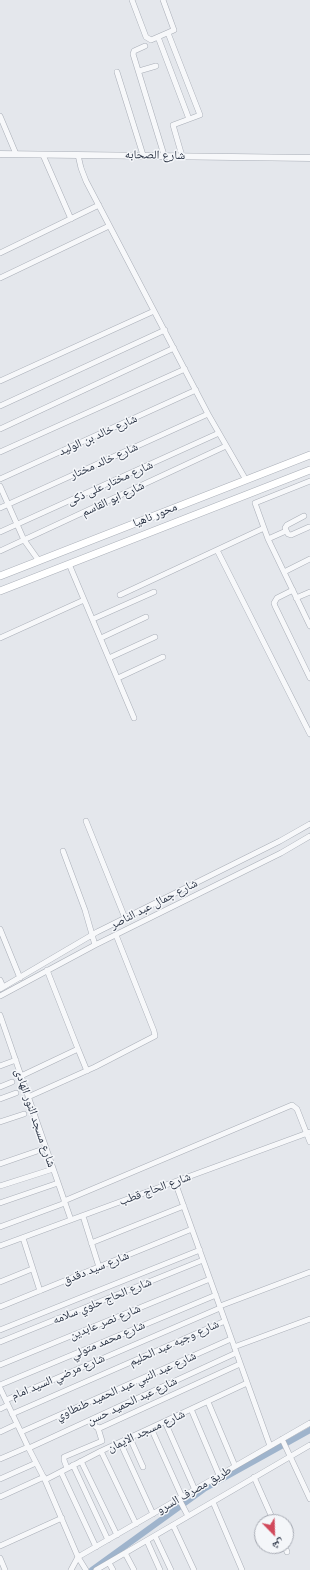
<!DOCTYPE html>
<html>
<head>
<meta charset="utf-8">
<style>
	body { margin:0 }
	#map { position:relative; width:310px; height:1570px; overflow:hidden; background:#e4e7ec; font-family:Figtree,"Noto Naskh Arabic",sans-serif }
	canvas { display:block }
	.north { position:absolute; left:254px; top:1514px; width:40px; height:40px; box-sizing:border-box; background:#f4f6f9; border:1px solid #a4a8b1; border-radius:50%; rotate:157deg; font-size:11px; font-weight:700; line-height:16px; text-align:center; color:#2b3445 }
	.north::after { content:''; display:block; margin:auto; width:14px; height:18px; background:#d1495b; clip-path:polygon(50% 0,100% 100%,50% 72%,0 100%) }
</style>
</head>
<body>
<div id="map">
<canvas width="310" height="1570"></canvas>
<div class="north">ش</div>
</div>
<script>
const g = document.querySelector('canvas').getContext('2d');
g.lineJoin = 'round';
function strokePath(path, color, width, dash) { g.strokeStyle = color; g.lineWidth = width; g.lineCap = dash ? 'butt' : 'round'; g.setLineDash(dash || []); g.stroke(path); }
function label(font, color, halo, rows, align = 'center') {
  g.font = font + ' Figtree,"Noto Naskh Arabic",sans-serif'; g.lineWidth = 3; g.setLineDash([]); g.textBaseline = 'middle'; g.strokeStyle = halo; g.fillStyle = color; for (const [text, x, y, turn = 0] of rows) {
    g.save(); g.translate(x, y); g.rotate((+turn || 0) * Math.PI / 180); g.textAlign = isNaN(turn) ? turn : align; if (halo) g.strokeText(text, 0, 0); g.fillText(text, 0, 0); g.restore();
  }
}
strokePath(new Path2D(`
	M92,1570l112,-81 106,-59`), '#9fb4cc', 6);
const minor = new Path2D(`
	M132,0l14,37 5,3 23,-10 -11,-30
	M168,33l32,82 -27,10 9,31
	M158,37l31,82
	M145,46l-11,5 -1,3 31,101
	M139,71l17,-5
	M117,72l26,83
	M0,116l16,38
	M43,155l28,64
	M78,155l3,13 5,13 122,233 38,66
	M0,253l99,-48
	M0,278l109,-52
	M0,381l154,-70
	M0,406l165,-76
	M0,429l174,-81
	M0,452l185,-83
	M0,479l196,-89
	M310,481l-55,22 13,36 42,87
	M0,486l24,54 15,21
	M0,508l208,-94
	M304,516l-17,9 -2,3 3,6 3,1 18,-8
	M0,532l219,-99
	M268,539l18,-8
	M217,550l93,184
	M0,551l226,-105
	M69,564l65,154
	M284,572l26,-13
	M293,590l-16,8 -3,5 1,3 35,72
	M120,595l144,-67
	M296,598l14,-6
	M93,619l61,-27
	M0,638l84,-38
	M101,638l45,-21
	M109,658l46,-21
	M118,678l45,-21
	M86,821l39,97
	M63,851l22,59 10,35
	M0,929l20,49
	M0,980l3,7
	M0,989l97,-57 183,-91 30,-17
	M0,996l95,-51 186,-92 29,-17
	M0,1015l71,205
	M78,1049l9,22
	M0,1066l16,-6
	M21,1076l57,-27 -31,-79
	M0,1087l12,-5
	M28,1097l67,-30 60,-31 -1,-5 -38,-96
	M0,1099l16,-6
	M0,1122l24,-8
	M0,1164l46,-16
	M175,1182l95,264
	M0,1186l53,-17
	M64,1201l228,-96 5,4 13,33
	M0,1203l58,-20
	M83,1216l16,51
	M0,1227l65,-24
	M23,1238l17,53
	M91,1243l93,-37
	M0,1246l310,-114
	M0,1282l32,-13
	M220,1306l90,-34
	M0,1307l192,-78
	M0,1330l200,-80
	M0,1342l203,-82
	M234,1347l76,-28
	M0,1365l210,-86
	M0,1385l216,-90
	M0,1388l28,59 17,33 33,77 8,13
	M6,1400l214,-92
	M208,1402l27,64
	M0,1409l8,-4
	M191,1409l28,66
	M12,1414l213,-93
	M92,1419l4,8 4,1 140,-64
	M165,1422l30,68
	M151,1428l31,69
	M0,1432l17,-8
	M21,1432l210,-93
	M130,1438l13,29
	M282,1439l28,60
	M120,1442l33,72
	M29,1448l207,-95
	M101,1451l35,73
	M0,1459l28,-12
	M81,1461l36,74
	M73,1465l35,75
	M67,1468l-3,-8v-3l38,-16 -4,-13
	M61,1472l35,75
	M254,1477l20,45
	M0,1479l36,-16
	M45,1480l56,-29 146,-68
	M0,1497l44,-20
	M179,1499l9,17
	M213,1502l29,68
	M173,1525l21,45
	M155,1536l16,34
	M147,1541l13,29
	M0,1546l62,-28
	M285,1546l2,6
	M125,1553l9,17
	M78,1557l232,-134
	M0,1558l5,12
	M109,1563l4,7
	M71,1570l7,-13
	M96,1570l214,-125`);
const tertiary = new Path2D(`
	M0,154l310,4`);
const secondary = new Path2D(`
	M0,576l310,-121
	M0,591l310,-121`);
strokePath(minor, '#a9aeb7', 6);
strokePath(tertiary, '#a9aeb7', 7);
strokePath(secondary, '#a9aeb7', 8);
strokePath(minor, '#f7f8fa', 5);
strokePath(tertiary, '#f7f8fa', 6);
strokePath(secondary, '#fff', 7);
label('12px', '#2b3445', '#f4f6f9', [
	["شارع الصحابه",155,155,1],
	["شارع خالد بن الوليد",98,435,-24],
	["شارع خالد مختار",104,461,-24],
	["شارع مختار على ذكى",110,483,-24],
	["شارع ابو القاسم",113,499,-25],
	["محور ناهيا",155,515,-22],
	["شارع جمال عبد الناصر",154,904,-27],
	["شارع مسجد النور الهادى",35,1118,71],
	["شارع الحاج قطب",155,1189,-20],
	["شارع سيد دقدق",96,1268,-22],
	["شارع الحاج حلوي سلامه",102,1301,-22],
	["شارع نصر عابدين",105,1322,-22],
	["شارع محمد متولي",108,1340,-23],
	["شارع وجيه عبد الحليم",174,1343,-24],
	["شارع مرضي السيد امام",58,1377,-23],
	["شارع عبد النبي عبد الحميد طنطاوي",126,1386,-24],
	["شارع عبد الحميد حسن",132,1401,-25],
	["شارع مسجد الايمان",146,1431,-25],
	["طريق مصرف السرو",194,1490,-30]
]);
</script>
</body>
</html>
